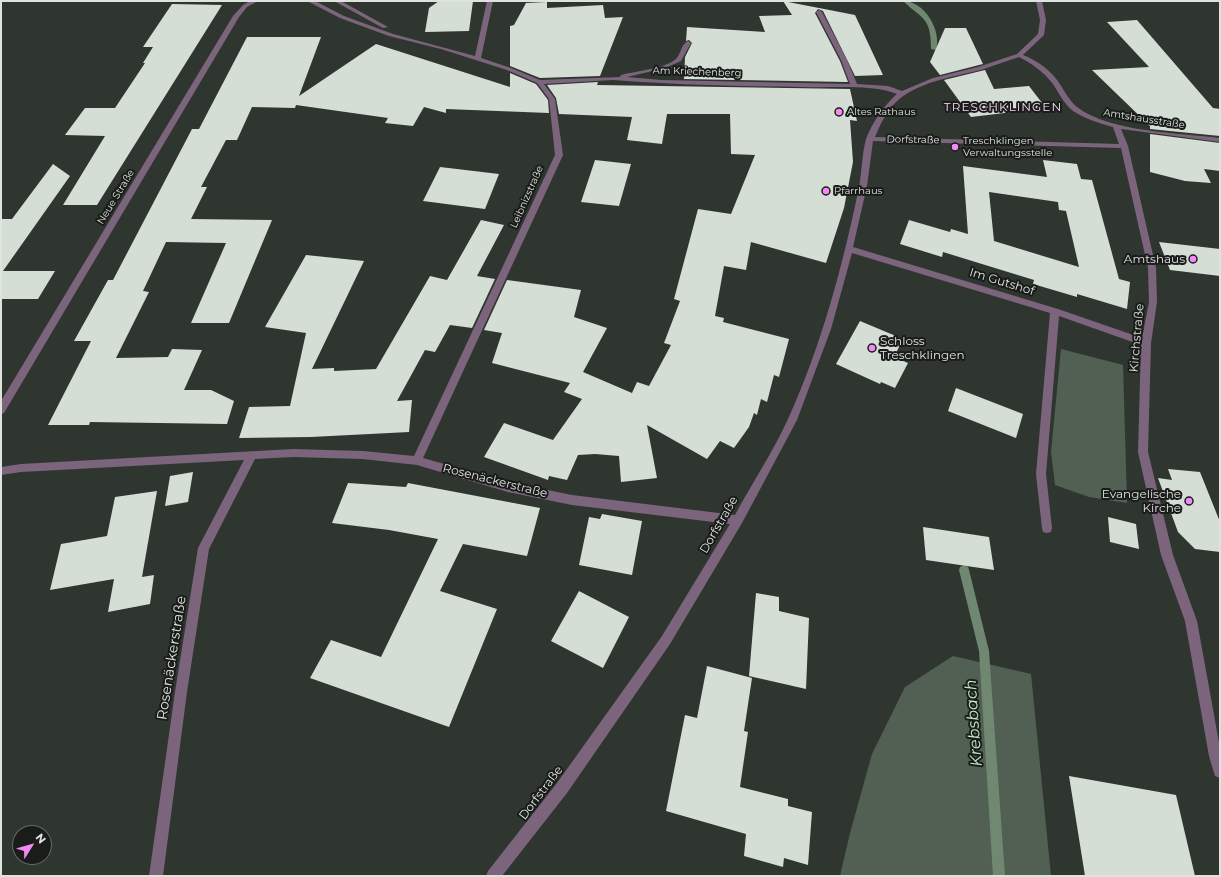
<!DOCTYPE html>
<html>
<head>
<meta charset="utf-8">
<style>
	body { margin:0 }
	#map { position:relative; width:1221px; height:877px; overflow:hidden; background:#2f362f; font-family:Montserrat,sans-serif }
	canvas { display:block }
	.frame { position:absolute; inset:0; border:2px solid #dee3df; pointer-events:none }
	.north { position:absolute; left:12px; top:825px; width:40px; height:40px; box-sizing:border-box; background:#191c19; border:1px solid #686c68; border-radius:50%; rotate:53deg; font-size:11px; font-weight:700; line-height:16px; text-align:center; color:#dee3df }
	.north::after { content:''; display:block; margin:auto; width:14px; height:18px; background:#f28af3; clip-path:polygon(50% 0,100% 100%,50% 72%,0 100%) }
</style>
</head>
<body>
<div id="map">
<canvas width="1221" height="877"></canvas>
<div class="frame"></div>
<div class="north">N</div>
</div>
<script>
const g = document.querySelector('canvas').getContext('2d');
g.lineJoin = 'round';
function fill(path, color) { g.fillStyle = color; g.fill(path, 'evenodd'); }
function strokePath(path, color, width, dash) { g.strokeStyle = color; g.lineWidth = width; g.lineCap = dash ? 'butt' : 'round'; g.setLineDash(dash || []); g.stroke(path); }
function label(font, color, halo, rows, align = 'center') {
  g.font = font + ' Montserrat,sans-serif'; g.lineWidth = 4; g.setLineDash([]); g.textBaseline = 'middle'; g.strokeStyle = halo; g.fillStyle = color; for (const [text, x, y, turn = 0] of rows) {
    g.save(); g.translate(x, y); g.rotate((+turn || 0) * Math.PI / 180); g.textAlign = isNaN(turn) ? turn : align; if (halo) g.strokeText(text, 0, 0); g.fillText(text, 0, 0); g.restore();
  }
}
fill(new Path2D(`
	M1061,349l62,16 4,138 -38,-6 -34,-12 -4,-33z
	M953,656l78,18 20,202h-211l10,-43 22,-79 33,-67z`), '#526053');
fill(new Path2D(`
	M903,1c22,0 39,30 33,49l-5,-1c0,-32 -8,-29 -28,-48z
	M964,565l4,2 1,3 20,81 16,225h-12l-14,-225 -20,-81 1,-3z`), '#708772');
fill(new Path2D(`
	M439,1h34l-4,30 -44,1 4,-24z
	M783,1l72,14 28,60 -28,1 -32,-65 -5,-2 -3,4 25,48 8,21 -164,-3 1,-22 7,-14 -3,-3 -3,1 1,-14 78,5 -6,-16 33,-1z
	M547,2v6l56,-3 2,13 18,-1 -23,59 -60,2 -30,-12v-40l4,-1 12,-22z
	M172,4l50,1 -125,200h-34l42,-69 -40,-1 20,-27h30l30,-45h-2l10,-16h-10z
	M1137,20l76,88 7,1v27l-70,-7v-3l-58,-56 57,-3 -42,-45z
	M945,28h21l17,36 -43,11 -10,-13z
	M247,37h74l-22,59 77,-52 134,43v-14l26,11 12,16 1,13 -103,-4v4l-22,-6 -11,19 -28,-3 3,-5 -92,-13 -1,3 -43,-1 -15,33h-11l-25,47h6l-16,32 81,1 -43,103h-38l35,-80 -60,-1 -23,49 6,1 -33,66 52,-1 4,-8 30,1 -18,40h27l23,11 -7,23 -137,-2 -1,3h-41l43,-84h-17l34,-61h5l79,-151h7z
	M985,70l9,19 35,-3 17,22 -75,9 -27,-37z
	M598,82l-1,3 253,4 7,32 -7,-1 3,42 -9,46 -18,55 -75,-21 -5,28 -22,-4 -9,50 9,2 -1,4 66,17 -10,38 -5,-2 -7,27 -6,-3 -4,16 -3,-2 -5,14 -15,21 -14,-7 -13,18 -60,-34 10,53 -36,4 -2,-26 -24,-2 -17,1 -11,25 -18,-4 -1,4 -64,-23 20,-34 49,17 29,-41 -18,-7 6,-9 -78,-20 10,-30 -18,-3 23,-50 74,10 -7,27 33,11 -24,44 49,21 5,-11 12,4 22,-41 -7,-2 16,-42 -6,-2 24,-90 33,5 24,-59 -24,-1 -1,-40h-63l-5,30 -35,-4 5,-23 -73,-3 -3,-16 -9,-13z
	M1150,134l70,9v28l-16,-2 7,14 -26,-2 -35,-9z
	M595,160l36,4 -12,42 -38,-4z
	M1043,160l34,4 4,15 11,1 27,99 11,3 -3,27 -50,-15v3l-44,-13 1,-4 -91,-28 -1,5 -42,-13 9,-24 41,12 1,-3 17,5 -5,-68 84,11zM989,192l69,10 1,8 7,1 13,56 -85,-26z
	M53,164l17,12 -67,95h52l-17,28h-37v-80h11z
	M440,167l59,7 -14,35 -62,-8z
	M481,220l23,5 -27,51 18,3 -23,49 -22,-3 -15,27 -10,-2 -28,51 15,-1 -3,32 -98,5 -72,1 10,-31 41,-1 16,-73 -41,-6 41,-72 58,6 -52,108 22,-1v3l42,-2 54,-93 17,4z
	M1159,242l61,7v27l-50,-6z
	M860,321l43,18 -9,18 14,6 -13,25 -14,-6 -1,2 -44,-20z
	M956,388l67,26 -7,24 -68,-27z
	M1168,469l32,3 20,50v30l-25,-3 -17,-17 -20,-54 14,2z
	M193,472l-5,30 -23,4 5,-30z
	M348,483l58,4 2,-4 132,25 -13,48 -64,-12 -23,47 57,18 -48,118 -139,-49 21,-38 50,17 57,-118 -49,-9 -57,-7z
	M157,491l-15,86 12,-2 -4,29 -42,8 6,-33 -64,11 11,-46 46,-8 8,-39z
	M602,514l40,7 -10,54 -53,-10 10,-48 11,2z
	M1108,517l28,7 3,25 -29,-7z
	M923,527l66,10 5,33 -68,-10z
	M579,591l50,26 -26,51 -52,-27z
	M756,593l23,4v14l30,7 -3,71 -57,-13z
	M707,666l45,12 -8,53 4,1 -8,55 48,12v7l24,6 -4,53 -24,-7 -1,9 -39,-11 2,-22 -80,-23 19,-96 12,3z
	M1069,776l107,19 19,81h-110z`), '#d5ded5');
fill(new Path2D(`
	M250,1h8l-11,6 -8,10 -235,396 -3,1v-13l232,-385 10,-11z
	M307,1h8l29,15 49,18 82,22 12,-55h6l-12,57 30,10 29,12 80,-3 1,-2c15,-4 43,-6 55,-16 5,-5 5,-15 12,-18l3,2 -10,18 -16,7 -38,9 34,3 189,4 -9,-24 -25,-48 3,-2 3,2 25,48 10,24 31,2 14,5 31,-13 45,-11 39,-13 21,-20 2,-14 -4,-19h6l4,19 -2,15 -21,20c13,5 26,14 34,25 7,9 11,20 20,27 32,25 103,26 143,31v4l-99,-13 7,17 28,122 1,34 -6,41 -3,109 25,103 24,66 23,127v30l-5,-2 -6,-20 -24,-135 -24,-66 -23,-103 3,-107 -82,-29 -13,158 6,54 -1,4 -4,1 -4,-1 -1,-4 -6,-54 14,-161 -198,-60 -21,76 -34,91 -55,103 -72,121 -103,149 -65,83h-16l2,-5 69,-88 105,-147 68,-112 -158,-19 -64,-13 -91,-27 -54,-6 -70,-2 -38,2 -46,90 -22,143 -24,184h-14l26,-184 23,-144 46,-88 -223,12 -20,3v-8l20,-3 272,-15 70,2 51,5 141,-301 -6,-56 -12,-16 -30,-13 -66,-21 -52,-13 -49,-18zM1019,57c12,6 25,15 34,27 6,9 11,20 20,27 12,8 26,12 40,16l6,17 -244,-7c5,-12 11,-25 20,-34 21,-21 58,-26 86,-33 12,-4 25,-9 38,-13zM613,80c64,5 127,6 191,7 27,1 69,-3 93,7 -13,11 -25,29 -31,45 -4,15 -4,32 -7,48 -16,78 -38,160 -71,232 -15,33 -36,64 -53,96l-163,-20 -64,-13 -85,-24 140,-303 -8,-56 -11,-15zM873,141l248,7 27,120 1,34 -7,36 -84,-29 -205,-62 14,-61z
	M334,1h7l47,26 -5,1z`), '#7c657c');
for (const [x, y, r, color] of [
	[839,112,4,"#f28af3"],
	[955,147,4,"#f28af3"],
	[826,191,4,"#f28af3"],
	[1193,259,4,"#f28af3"],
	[872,348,4,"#f28af3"],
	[1189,501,4,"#f28af3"]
]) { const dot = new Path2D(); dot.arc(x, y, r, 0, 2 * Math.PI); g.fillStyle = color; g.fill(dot); strokePath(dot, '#191c19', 1.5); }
label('10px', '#dee3df', '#191c19', [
	["Am Kriechenberg",697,72,2],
	["Amtshausstraße",1144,119,9],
	["Dorfstraße",913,140,1],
	["Neue Straße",116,197,-59],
	["Leibnizstraße",527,197,-66]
]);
label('10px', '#dee3df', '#191c19', [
	["Altes Rathaus",847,112],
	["Treschklingen",963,141],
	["Verwaltungsstelle",963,153],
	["Pfarrhaus",834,191]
], 'left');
g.letterSpacing = '1px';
label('12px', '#fbd7fa', '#191c19', [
	["TRESCHKLINGEN",1003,107]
]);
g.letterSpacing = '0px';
label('12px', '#dee3df', '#191c19', [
	["Amtshaus",1185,259],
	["Schloss",880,341,"left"],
	["Treschklingen",880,355,"left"],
	["Evangelische",1181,494],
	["Kirche",1181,508]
], 'right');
label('12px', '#dee3df', '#191c19', [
	["Im Gutshof",1002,282,17],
	["Kirchstraße",1137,338,-85],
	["Rosenäckerstraße",495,481,14],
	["Dorfstraße",719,525,-60],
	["Dorfstraße",541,793,-53]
]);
label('14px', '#dee3df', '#191c19', [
	["Rosenäckerstraße",172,658,-81]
]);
label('italic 16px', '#beebc2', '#191c19', [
	["Krebsbach",974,723,-94]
]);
</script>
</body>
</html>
